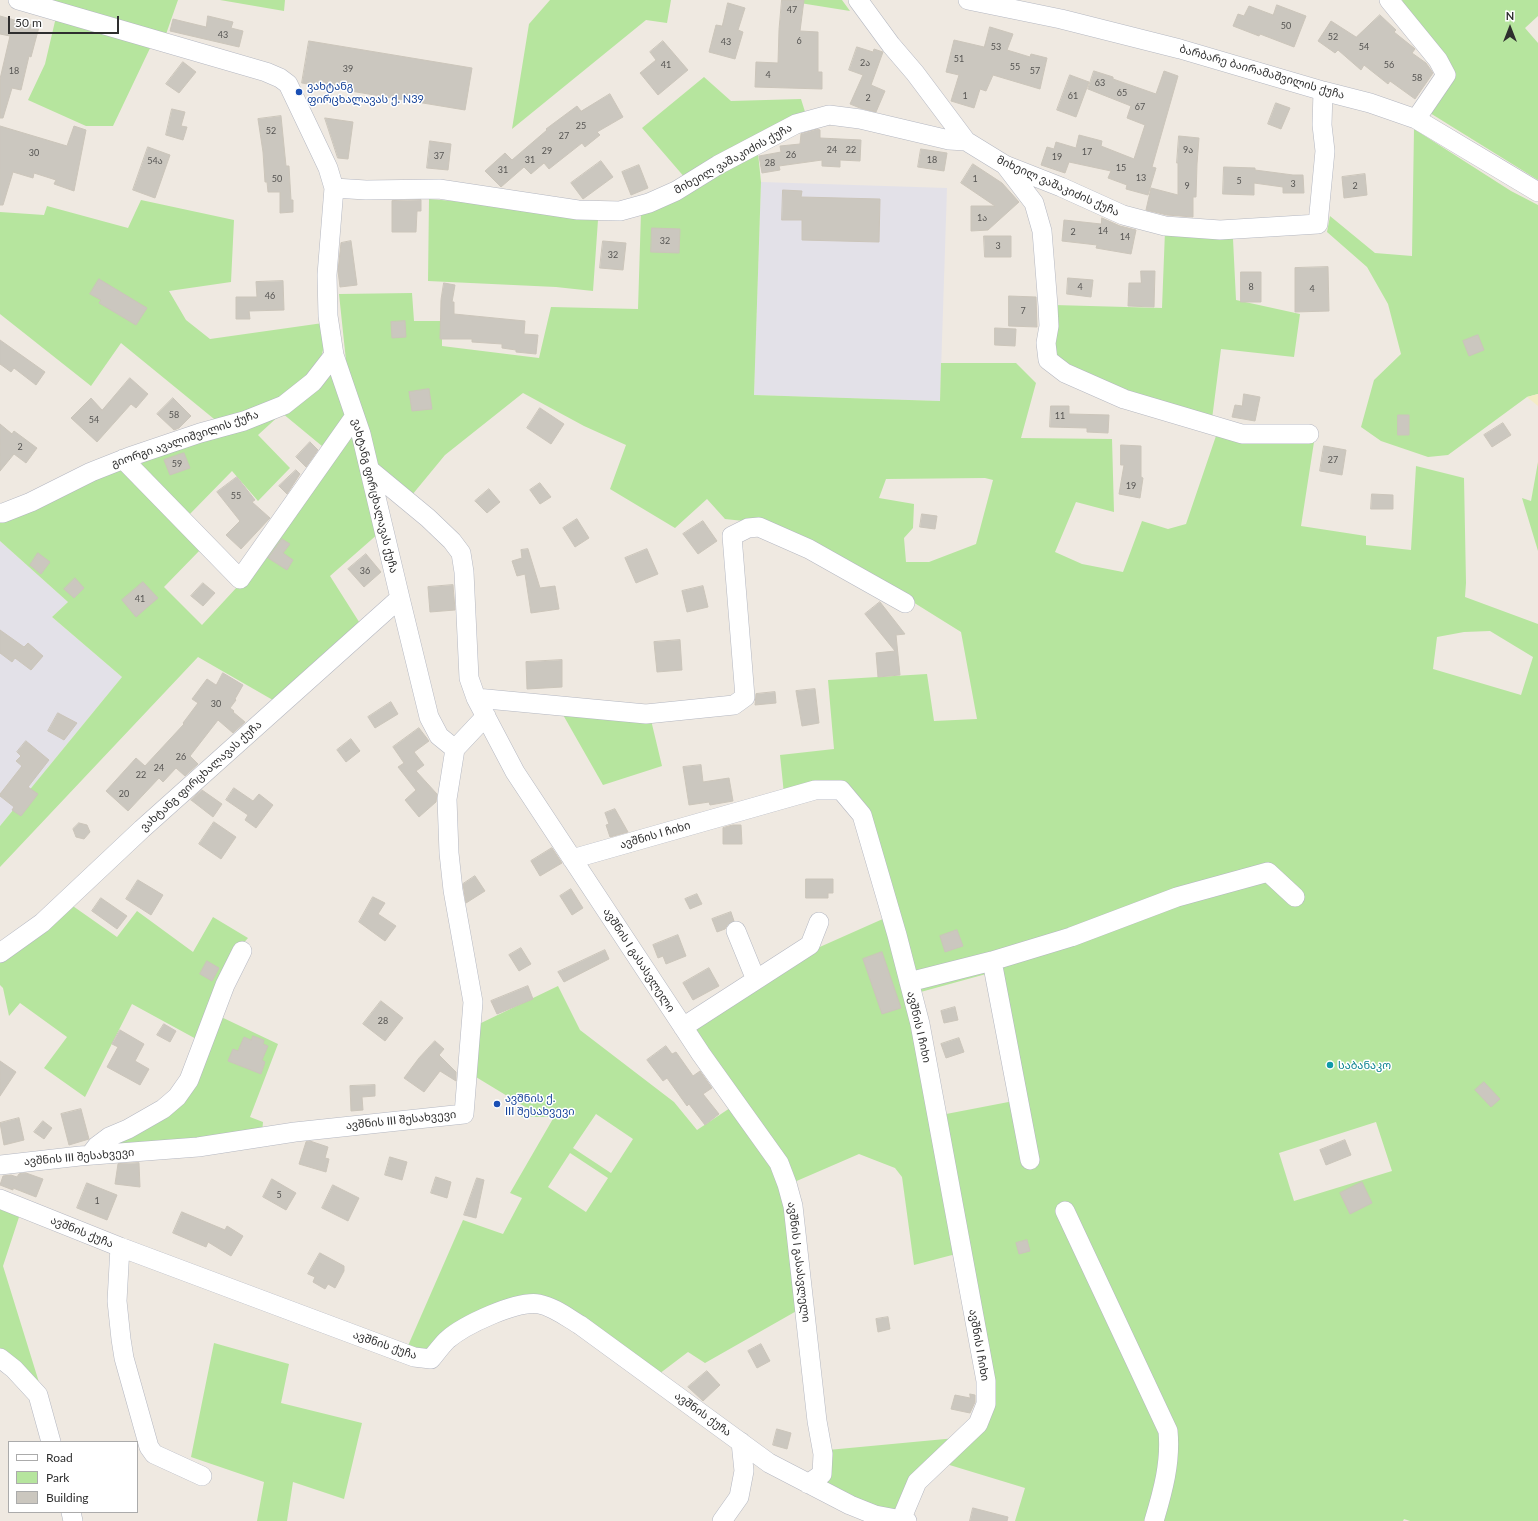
<!DOCTYPE html>
<html>
<head>
<meta charset="utf-8">
<style>
	body { margin:0 }
	#map { position:relative; width:1538px; height:1521px; overflow:hidden; background:#efe9e1; font-family:Lato,sans-serif }
	canvas { display:block }
	.legend { position:absolute; left:8px; top:1441px; width:130px; height:72px; box-sizing:border-box; background:#fff; border:1px solid #ababab; margin:0; padding:5px 7px; list-style:none; font-size:12px; color:#2e2e2e }
	.legend li { display:flex; align-items:center; gap:8px; height:20px }
	.legend b { width:20px; border:1px solid #ababab }
	.north { position:absolute; left:1490px; top:8px; width:40px; height:40px; -webkit-text-stroke:3px #fff; paint-order:stroke; rotate:0deg; font-size:11px; font-weight:700; line-height:16px; text-align:center; color:#2e2e2e }
	.north::after { content:''; display:block; margin:auto; width:14px; height:18px; background:#2e2e2e; clip-path:polygon(50% 0,100% 100%,50% 72%,0 100%) }
	.scale { position:absolute; left:8px; top:16px; width:111px; height:18px; box-sizing:border-box; border:2px solid #2e2e2e; border-top:0; padding-left:5px; font-size:12px; line-height:14px; white-space:nowrap; color:#2e2e2e; -webkit-text-stroke:3px #fff; paint-order:stroke }
</style>
</head>
<body>
<div id="map">
<canvas width="1538" height="1521"></canvas>
<ul class="legend">
<li><b style="height:5px;background:#fff"></b>Road</li>
<li><b style="height:11px;background:#b6e59e"></b>Park</li>
<li><b style="height:11px;background:#cbc7bf"></b>Building</li>
</ul>
<div class="north">N</div>
<div class="scale">50 m</div>
</div>
<script>
const g = document.querySelector('canvas').getContext('2d');
g.lineJoin = 'round';
function fill(path, color) { g.fillStyle = color; g.fill(path, 'evenodd'); }
function strokePath(path, color, width, dash) { g.strokeStyle = color; g.lineWidth = width; g.lineCap = dash ? 'butt' : 'round'; g.setLineDash(dash || []); g.stroke(path); }
function label(font, color, halo, rows, align = 'center') {
  g.font = font + ' Lato,"Noto Sans Georgian",sans-serif'; g.lineWidth = 3; g.setLineDash([]); g.textBaseline = 'middle'; g.strokeStyle = halo; g.fillStyle = color; for (const [text, x, y, turn = 0] of rows) {
    g.save(); g.translate(x, y); g.rotate((+turn || 0) * Math.PI / 180); g.textAlign = isNaN(turn) ? turn : align; if (halo) g.strokeText(text, 0, 0); g.fillText(text, 0, 0); g.restore();
  }
}
fill(new Path2D(`
	M761,182l186,6 -7,213 -186,-6z
	M0,541l68,61 -16,15 70,60 -122,149z`), '#e3e1e8');
fill(new Path2D(`
	M38,0h140l-13,37z
	M220,0h65l-1,11z
	M550,0h121l-4,23 -21,-3 -134,109 17,-105z
	M781,0h61l8,11z
	M1402,0h136v16l-13,12 13,15v137l-108,-67 7,-35z
	M56,17l96,27 -39,82h-27l-58,-26 17,-36z
	M704,77l27,24 70,-2 5,16 -120,64 -44,-51z
	M1414,129l97,62 27,14v189l-11,3 -79,58 -20,2 -47,-16 -20,-14 13,-47 27,-26 -13,-50 -21,-37 -40,-35 3,-16 45,37 37,3z
	M758,153l3,29 -7,213 186,6 1,-38h75l20,20 -15,55 91,1 2,73 -38,-10 -21,50 27,12 41,8 19,-51 26,8 18,-5 31,-91 26,6 71,3 -13,84 65,10v9l45,5 5,-84 48,12 2,105 -1,14 73,27v897h-128l-6,-2 -1,2h-388l10,-33 -82,-25 40,-39 -42,-309 83,-16 -27,-128 -80,22 -74,-208 -59,9 -4,-39 54,-6 -6,-69 99,-6 7,47 43,-2 -16,-87 -85,-53 -123,-57 -28,-3 -18,-20 -32,29 -65,-39 16,-44 -42,-19 -61,-33 -78,62 -33,40 -39,-33 -26,-92 -8,-76 73,-1 2,28h28v25l97,12 12,-51 87,2 3,-97zM985,478l8,2 -17,64 -47,18h-23l-2,-24 9,-10 1,-24 -35,-6 7,-19zM1490,631l43,26 -12,38 -88,-26 4,-32 27,-5zM1376,1122l16,49 -98,30 -15,-48z
	M429,199l36,3 133,18 -5,71 -37,-4 -128,-6z
	M141,200l93,20 -3,62 -62,9 17,29 24,19 113,-16v27l-4,16 -36,35 -64,22 -98,-80 -30,43 -91,-72v-102l44,3 3,-9 81,22z
	M1165,231l68,8 3,61 64,14 -6,43 -73,-8 -9,70 -110,-33 -35,-18 -14,-15 1,-48 108,3z
	M331,371l19,43 -22,37 -46,-38 -24,22 32,33 -32,33 -26,-30 -45,46 -46,-51 3,-10 112,-34z
	M353,426l26,107 -49,43 31,49 -83,78 -80,-46 -198,210v-41l122,-149 -70,-60 16,-15 -68,-61v-25l122,-51 79,84 -37,38 38,38 35,-38z
	M1538,462v89l-16,-53 9,3z
	M562,713l89,7 11,46 -59,19z
	M70,904l47,33 20,-26 56,41 20,-35 35,21 -8,9 -42,93 -66,-36 -47,93 -41,-29 23,-31 -47,-34 -11,13 -6,-28 -3,-3v-28z
	M885,918l22,82 49,254 -42,11 -12,-88 -7,-9 -36,-14 -67,29 -101,-156 122,-77z
	M558,986l22,44 94,72 23,28 33,-22 50,72 20,129 -95,54 -17,-11 -29,22 -110,-74 -122,51 -20,-3 56,-128 40,14 19,-36 -12,-5 44,-76h-33l6,-9 -56,-34 8,-50zM596,1114l37,25 -22,34 -38,-25zM570,1153l38,25 -22,34 -38,-25z
	M217,1015l61,29 -28,73 13,5 -1,11 -160,17 63,-37z
	M0,1203l21,8 -18,55 39,126 -15,-20 -27,-24z
	M214,1343l75,21 -8,39 81,20 -18,76 -51,-17 -6,39h-30l7,-39 -73,-25z
	M956,1438l-60,76 -79,-30 11,-34z`), '#b6e59e');
fill(new Path2D(`
	M1538,394v12l-11,-9z`), '#f3ecc5');
const building = new Path2D(`
	M782,0h22l-4,31 18,1v40h4v17l-67,-2 1,-25 22,1 1,-33z
	M728,3l17,5 -7,22 5,2 -8,27 -26,-7 7,-27 6,1z
	M1277,5l29,11 -12,31 -34,-13 -1,2 -26,-10 5,-12 6,2 5,-10 24,9z
	M1380,15l16,15 -2,2 20,16 1,1 -3,4 14,10 7,10 -18,26 -25,-18 -2,3 -24,-19 -3,5 -23,-20 -3,3 -17,-12 13,-20 25,16z
	M0,16l39,11 -8,30 -2,-1 -8,34 -9,-2 -9,30h-3v-39l10,-43 -10,-2z
	M208,16l25,6 -2,6 12,3 -4,16 -69,-16 3,-12 33,8z
	M990,27l23,7 -6,16 23,7 1,-3 16,4 -7,31 -47,-14 -7,16 -6,-2 -6,19 -23,-7 8,-26 -13,-3 8,-32 30,7z
	M309,41l163,27 -7,42 -163,-27z
	M663,41l25,29 -30,25 -18,-22 16,-13 -6,-8z
	M857,47l16,5 1,-3 9,3 -12,33 14,6 -9,21 -16,-4 -10,-4 13,-29 -14,-5z
	M183,62l13,10 -17,21 -13,-9z
	M1094,71l19,6v2l43,15 8,-23 14,5 -26,91 4,1 -8,27 -22,-6 1,-4 -19,-7 3,-7 -42,-9 -4,11 -24,-8 6,-18 7,2 2,-7 20,6 3,-13 23,6 -1,5 33,13 11,-34 -18,-7 4,-12 -43,-17z
	M1070,75l19,7 -13,35 -19,-7z
	M610,94l13,23 -26,15 3,3 -15,12 -3,-4 -33,26 -5,-6 -13,11 -7,-7 -23,20 -16,-16 20,-18 7,7 35,-30 -1,-1 31,-23 4,5z
	M1276,103l14,5 -9,21 -13,-5z
	M172,109l13,3 -4,14 6,1 -4,13 -17,-5z
	M281,116l5,50h3l2,34h2v12l-13,1v-21h-12l-1,-10h-2l-2,-30 -5,-33z
	M325,118l28,4 -5,37 -10,-1z
	M0,126l67,20 7,-20 12,4 -12,61 -20,-7 2,-4 -22,-7 -1,5 -20,-6 -10,33h-3z
	M818,129l2,1v8l41,2 -1,21 -20,-1v7l-18,-1v-6l-43,6 1,4 -18,3 -3,-17 22,-4 -1,-6 20,-2 1,-10z
	M1179,136l20,2 -2,26 -1,33h-3v20l-26,-2 -21,-5 5,-22 27,7v-32h-1z
	M430,141l21,3 -3,26 -21,-2z
	M148,147l22,8 -15,43 -22,-8z
	M921,149l26,4 -3,18 -26,-4z
	M601,161l12,16 -30,22 -12,-16z
	M973,164l29,19 17,19 -31,28 -17,1v-25h24l-34,-23z
	M639,165l9,23 -17,7 -9,-23z
	M1224,167l31,1v2l38,5h10l1,18h-21v-6l-29,-4v12l-31,-1z
	M1365,174l2,21 -23,3 -2,-21z
	M783,190l19,1 -1,6 79,2 -1,43 -77,-2v-20h-20z
	M421,200v11h-4l-1,21h-24v-31z
	M1102,218l18,8 16,4 -5,24 -35,-6 1,-3 -35,-4 2,-21 37,4z
	M652,228l28,1 -1,24 -28,-1z
	M984,236h27v21h-26z
	M351,241l6,44 -17,2 -2,-16 3,-28z
	M603,241l23,2 -3,27 -23,-2z
	M1328,267l1,44 -34,1v-44z
	M1141,271h14l-1,36 -26,-1 1,-23h12z
	M1241,272h20v30h-20z
	M1068,278l25,2 -2,17 -24,-3z
	M99,279l48,29 -11,17 -37,-22 2,-3 -11,-6z
	M283,281l1,29 -35,1 1,8h-14v-22h21l-1,-15z
	M444,283l11,2 -3,17h2v12l71,7 -1,13 14,1 -2,19 -20,-2v-2l-14,-2v-4l-30,-2v-3h-32l1,-39z
	M1009,296l27,1 1,30 -28,-1z
	M405,321l1,16 -14,1 -1,-16z
	M995,328l21,1 -1,17 -20,-1z
	M1478,335l6,15 -15,6 -6,-15z
	M0,340l45,32 -9,13 -22,-17 -3,4 -11,-8z
	M130,378l18,16 -12,14 -5,-4 -34,38 -26,-24 20,-20 11,12z
	M429,389l3,20 -20,2 -3,-19z
	M1244,394l16,3 -5,24 -23,-4 3,-12 7,1z
	M173,398l18,18 -12,12 -5,2 -17,-16z
	M1051,406h18v8l40,1 -1,18 -21,-1v-4l-37,-1z
	M540,408l24,16 -13,20 -24,-16z
	M1398,415h11v20h-11z
	M1503,423l8,12 -19,12 -8,-12z
	M0,424l12,10 2,-3 23,17 -11,15 -12,-9 -14,17z
	M310,442l8,8 -12,17 -10,-10z
	M1121,445l20,1v31l2,1 -3,20 -21,-4 5,-29h-3z
	M1324,446l22,4 -4,25 -22,-4z
	M184,453l6,15 -20,7 -6,-15z
	M296,470l4,4 -13,20 -8,-8z
	M237,477l18,23 -3,2 18,16 -29,31 -15,-14 14,-14 -23,-29z
	M540,483l11,14 -11,7 -10,-14z
	M489,489l11,13 -13,11 -12,-12z
	M1372,494l21,1v14h-22z
	M922,514l15,2 -2,13 -15,-2z
	M577,519l12,19 -14,9 -12,-19z
	M703,521l14,20 -19,13 -15,-20z
	M282,539l8,5 -7,9 10,7 -6,10 -19,-12z
	M528,549l12,39 15,-2 4,23 -28,4 -6,-39 -8,2 -5,-15 10,-3 -1,-8z
	M647,549l11,25 -22,9 -11,-25z
	M38,553l12,9 -9,12 -11,-9z
	M366,554l15,18 -17,15 -16,-18z
	M75,578l9,10 -10,10 -10,-9z
	M143,582l15,16 -22,19 -14,-17z
	M203,583l12,10 -12,13 -12,-10z
	M453,585l2,25 -25,2 -2,-25z
	M703,586l5,21 -21,5 -5,-21z
	M880,602l25,32 -9,1 4,40 -22,2 -2,-24 19,-2 -30,-37z
	M0,630l24,17 4,-4 15,13 -12,14 -16,-12 -3,4 -12,-9z
	M680,640l2,30 -25,2 -3,-30z
	M562,660v27l-35,2 -1,-27z
	M223,673l20,12 -8,14 1,1 -6,8 4,3 -1,1 12,10 -12,11 -15,-13 -28,36 8,8 -13,12 -9,-8 -13,14 -4,-4 -31,33 -22,-20 30,-33 9,8 39,-42 -1,-1 15,-20 -6,-4 15,-20 9,6z
	M815,689l4,34 -17,3 -6,-35z
	M775,692l1,11 -21,2 1,-11z
	M391,702l7,12 -23,14 -7,-11z
	M58,713l19,10 -13,17 -16,-9z
	M419,728l10,13 -15,11 10,13 -8,6 21,23 -1,8 -17,15 -14,-17 11,-10 -18,-23 6,-4 -11,-16z
	M351,739l9,12 -14,11 -9,-12z
	M26,741l23,19 -21,27 10,7 -17,22 -9,-6 2,-3 -14,-11v-2l22,-28 -6,-5 5,-5 -4,-4z
	M701,765l2,17 26,-4 4,23 -23,4 -1,-3 -20,3 -6,-38z
	M234,788l19,13 6,-7 14,11 -17,23 -11,-8 3,-5 -22,-15z
	M202,790l20,14 -9,13 -22,-17z
	M615,809l13,23 -18,5 -4,-12 3,-1 -4,-11z
	M214,822l22,15 -15,22 -22,-15z
	M79,823l8,2 3,7 -6,7 -8,-2 -3,-8z
	M733,825h8l1,19h-19v-16z
	M552,848l10,15 -22,13 -9,-15z
	M475,876l10,15 -19,12 -3,-19z
	M806,879h27v14h-5v5h-22z
	M138,880l25,15 -12,20 -25,-16z
	M571,889l12,19 -11,7 -12,-19z
	M697,894l5,10 -12,5 -5,-10z
	M373,897l12,6 -7,11 18,12 -11,15 -26,-19z
	M101,898l26,18 -10,13 -25,-18z
	M731,912l3,9 -6,3 -3,5 -8,3 -5,-13z
	M957,930l6,16 -18,6 -5,-16z
	M678,935l8,21 -20,8 -3,-8 -5,2 -5,-13z
	M521,948l10,16 -12,7 -10,-16z
	M605,950l4,9 -45,23 -6,-10z
	M882,952l19,56 -19,6 -19,-55z
	M207,961l12,7 -7,13 -12,-7z
	M709,968l10,18 -26,14 -10,-17z
	M528,986l5,13 -36,15 -6,-13z
	M381,1001l22,17 -18,23 -22,-17z
	M955,1007l3,13 -14,3 -3,-12z
	M164,1024l12,7 -6,11 -13,-7z
	M120,1030l24,14 -9,17 14,8 -9,16 -33,-18 11,-20 -6,-3z
	M253,1036l11,4 -1,4 5,2 -6,14 3,2 -4,12 -33,-13 5,-12 5,2 6,-14 7,3z
	M959,1038l5,14 -18,6 -5,-14z
	M435,1041l9,8 -5,6 17,17v9l-16,-10 -16,21 -20,-14 15,-20z
	M666,1046l6,8 4,-2 17,24 7,-5 12,17 -9,6 16,20 -14,11 -16,-21 -2,2 -20,-28 -4,3 -16,-21z
	M0,1061l16,11 -16,24z
	M1484,1082l16,17 -9,8 -16,-17z
	M375,1085v11l-13,1 1,13 -12,1 -1,-25z
	M81,1109l8,30 -20,6 -8,-31z
	M19,1118l5,22 -20,5 -4,-22z
	M43,1121l9,7 -8,11 -10,-7z
	M1345,1140l6,15 -25,10 -6,-15z
	M310,1141l18,6 -3,11 4,1 -3,13 -27,-8 7,-22z
	M390,1157l17,5 -5,18 -17,-5z
	M139,1163l1,24 -25,-3 3,-20z
	M26,1173l17,6 -7,18 -23,-9v2l-13,-5 3,-9 8,-1 6,2 2,-3z
	M436,1177l15,5 -4,16 -16,-5z
	M477,1178l7,2 -8,38 -12,-3z
	M272,1179l24,14 -10,17 -23,-13z
	M1362,1182l10,21 -22,11 -10,-21z
	M87,1183l30,12 -10,25 -30,-12z
	M333,1185l26,13 -11,23 -26,-13z
	M182,1212l43,18 2,-4 16,10 -12,20 -23,-14 -2,5 -33,-14z
	M1027,1240l3,11 -11,3 -3,-11z
	M320,1253l24,13v5l-9,17 -7,-4 -3,5 -12,-7 2,-5 -7,-3z
	M888,1317l2,12 -12,3 -2,-13z
	M761,1344l9,17 -13,7 -9,-17z
	M707,1371l13,14 -17,16 -15,-14z
	M970,1394l5,1v7l-5,11 -19,-4 4,-14 15,3z
	M777,1429l14,4 -4,16 -14,-4z
	M973,1508l35,9 -1,4h-37z`);
fill(building, '#cbc7bf');
strokePath(building, '#cbc5ba', 1);
const minor = new Path2D(`
	M858,0l33,45 24,28 51,68
	M968,0l93,19 119,30 143,42 47,12 46,16 122,73
	M1389,0l49,60 8,15 -30,44
	M1005,165l29,38 8,28 6,75 1,20 -3,17 2,17 17,13 59,26 118,35h67
	M334,188l32,2 73,-1 139,21 42,1 29,-8 27,-12 42,-26 78,-41 33,-9 31,4 89,21 17,1 39,24 56,22 62,28 42,11 55,4 98,-6 7,-73 -3,-26 1,-34
	M123,459l117,120 115,-163
	M370,470l58,48 24,23 9,12 3,19 5,106 7,20 39,74 186,282 78,109 8,21 6,22 24,215 6,33 -1,20 -14,10
	M0,513h3l28,-11 60,-30 38,-15 71,-24 44,-12 40,-16 29,-23 21,-27
	M400,598l29,119 10,19 16,13
	M476,698l170,16 88,-9 11,-8 -13,-161 16,-8 11,-1 50,22 96,54
	M572,859l243,-69h26l21,25 35,120 23,89 66,357v23l-8,20 -61,58 -16,38
	M736,931l20,49
	M0,953l42,-30 100,-94 258,-231 -39,-164 -27,-79 -6,-39 -1,-41 7,-87 -6,-20 -40,-84 -8,-6 -14,-6 -248,-72
	M992,961l38,199
	M909,982l83,-21 79,-24 106,-40 91,-25 27,25
	M683,1027l127,-82 9,-23
	M90,1155l7,-9 12,-9 19,-8 35,-20 14,-12 12,-17 36,-95 17,-34
	M0,1165l80,-9 118,-9 97,-15 169,-18 9,-112 -20,-112 -4,-37 -2,-54 8,-50 31,-33
	M0,1199l120,48 294,110 17,2c5,-6 10,-13 16,-19 17,-15 70,-40 92,-36 15,3 29,14 41,21l189,138 81,42 25,10 32,6
	M1065,1211l103,220c3,31 -5,60 -14,90
	M120,1247l-3,54 4,38 3,19 25,89 5,7 48,22
	M0,1358l14,11 24,26 13,47
	M71,1512l2,9
	M722,1521l17,-24 5,-26 -3,-29`);
strokePath(minor, '#b4b7c1', 20);
strokePath(minor, '#fff', 19);
for (const [x, y, r, color] of [
	[299,92,4,"#1a4fb4"],
	[1330,1065,4,"#0f9aa8"],
	[497,1104,4,"#1a4fb4"]
]) { const dot = new Path2D(); dot.arc(x, y, r, 0, 2 * Math.PI); g.fillStyle = color; g.fill(dot); strokePath(dot, '#fff', 1.5); }
label('9px', '#555452', null, [
	["47",792,10],
	["50",1286,26],
	["43",223,35],
	["52",1333,37],
	["6",799,41],
	["43",726,42],
	["53",996,47],
	["54",1364,47],
	["51",959,59],
	["2ა",865,63],
	["41",666,65],
	["56",1389,65],
	["55",1015,67],
	["39",348,69],
	["18",14,71],
	["57",1035,71],
	["4",768,75],
	["58",1417,78],
	["63",1100,83],
	["65",1122,93],
	["1",965,96],
	["61",1073,96],
	["2",868,98],
	["67",1140,107],
	["25",581,126],
	["52",271,131],
	["27",564,136],
	["24",832,150],
	["22",851,150],
	["9ა",1188,150],
	["29",547,151],
	["17",1087,152],
	["30",34,153],
	["26",791,155],
	["37",439,156],
	["19",1057,157],
	["31",530,160],
	["18",932,160],
	["54ა",155,161],
	["28",770,163],
	["15",1121,168],
	["31",503,170],
	["13",1141,178],
	["50",277,179],
	["1",975,179],
	["5",1239,181],
	["3",1293,184],
	["9",1187,186],
	["2",1355,186],
	["1ა",982,218],
	["14",1103,231],
	["2",1073,232],
	["14",1125,237],
	["32",665,241],
	["3",998,246],
	["32",613,255],
	["4",1080,287],
	["8",1251,287],
	["4",1312,289],
	["46",270,296],
	["7",1023,311],
	["58",174,415],
	["11",1060,416],
	["54",94,420],
	["2",20,447],
	["27",1333,460],
	["59",177,464],
	["19",1131,486],
	["55",236,496],
	["36",365,571],
	["41",140,599],
	["30",216,704],
	["26",181,757],
	["24",159,768],
	["22",141,775],
	["20",124,794],
	["28",383,1021],
	["5",279,1195],
	["1",97,1201]
]);
label('11px', '#2e2e2e', '#fff', [
	["ბარბარე ბაირამაშვილის ქუჩა",1262,72,16],
	["მიხეილ ვაშაკიძის ქუჩა",733,159,-29],
	["მიხეილ ვაშაკიძის ქუჩა",1058,186,24],
	["გიორგი ავალიშვილის ქუჩა",185,439,-19],
	["ვახტანგ ფირცხალავას ქუჩა",375,496,76],
	["ვახტანგ ფირცხალავას ქუჩა",201,776,-42],
	["ავშნის I ჩიხი",655,835,-16],
	["ავშნის I გასასვლელი",639,960,57],
	["ავშნის I ჩიხი",919,1027,77],
	["ავშნის III შესახვევი",401,1120,-6],
	["ავშნის III შესახვევი",79,1157,-5],
	["ავშნის ქუჩა",82,1232,22],
	["ავშნის I გასასვლელი",799,1262,83],
	["ავშნის ქუჩა",385,1345,19],
	["ავშნის I ჩიხი",979,1345,80],
	["ავშნის ქუჩა",703,1414,36]
]);
label('11px', '#164399', '#fff', [
	["ვახტანგ",307,86],
	["ფირცხალავას ქ. N39",307,99],
	["ავშნის ქ.",505,1098],
	["III შესახვევი",505,1111]
], 'left');
label('11px', '#0d838f', '#fff', [
	["საბანაკო",1338,1065]
], 'left');
</script>
</body>
</html>
